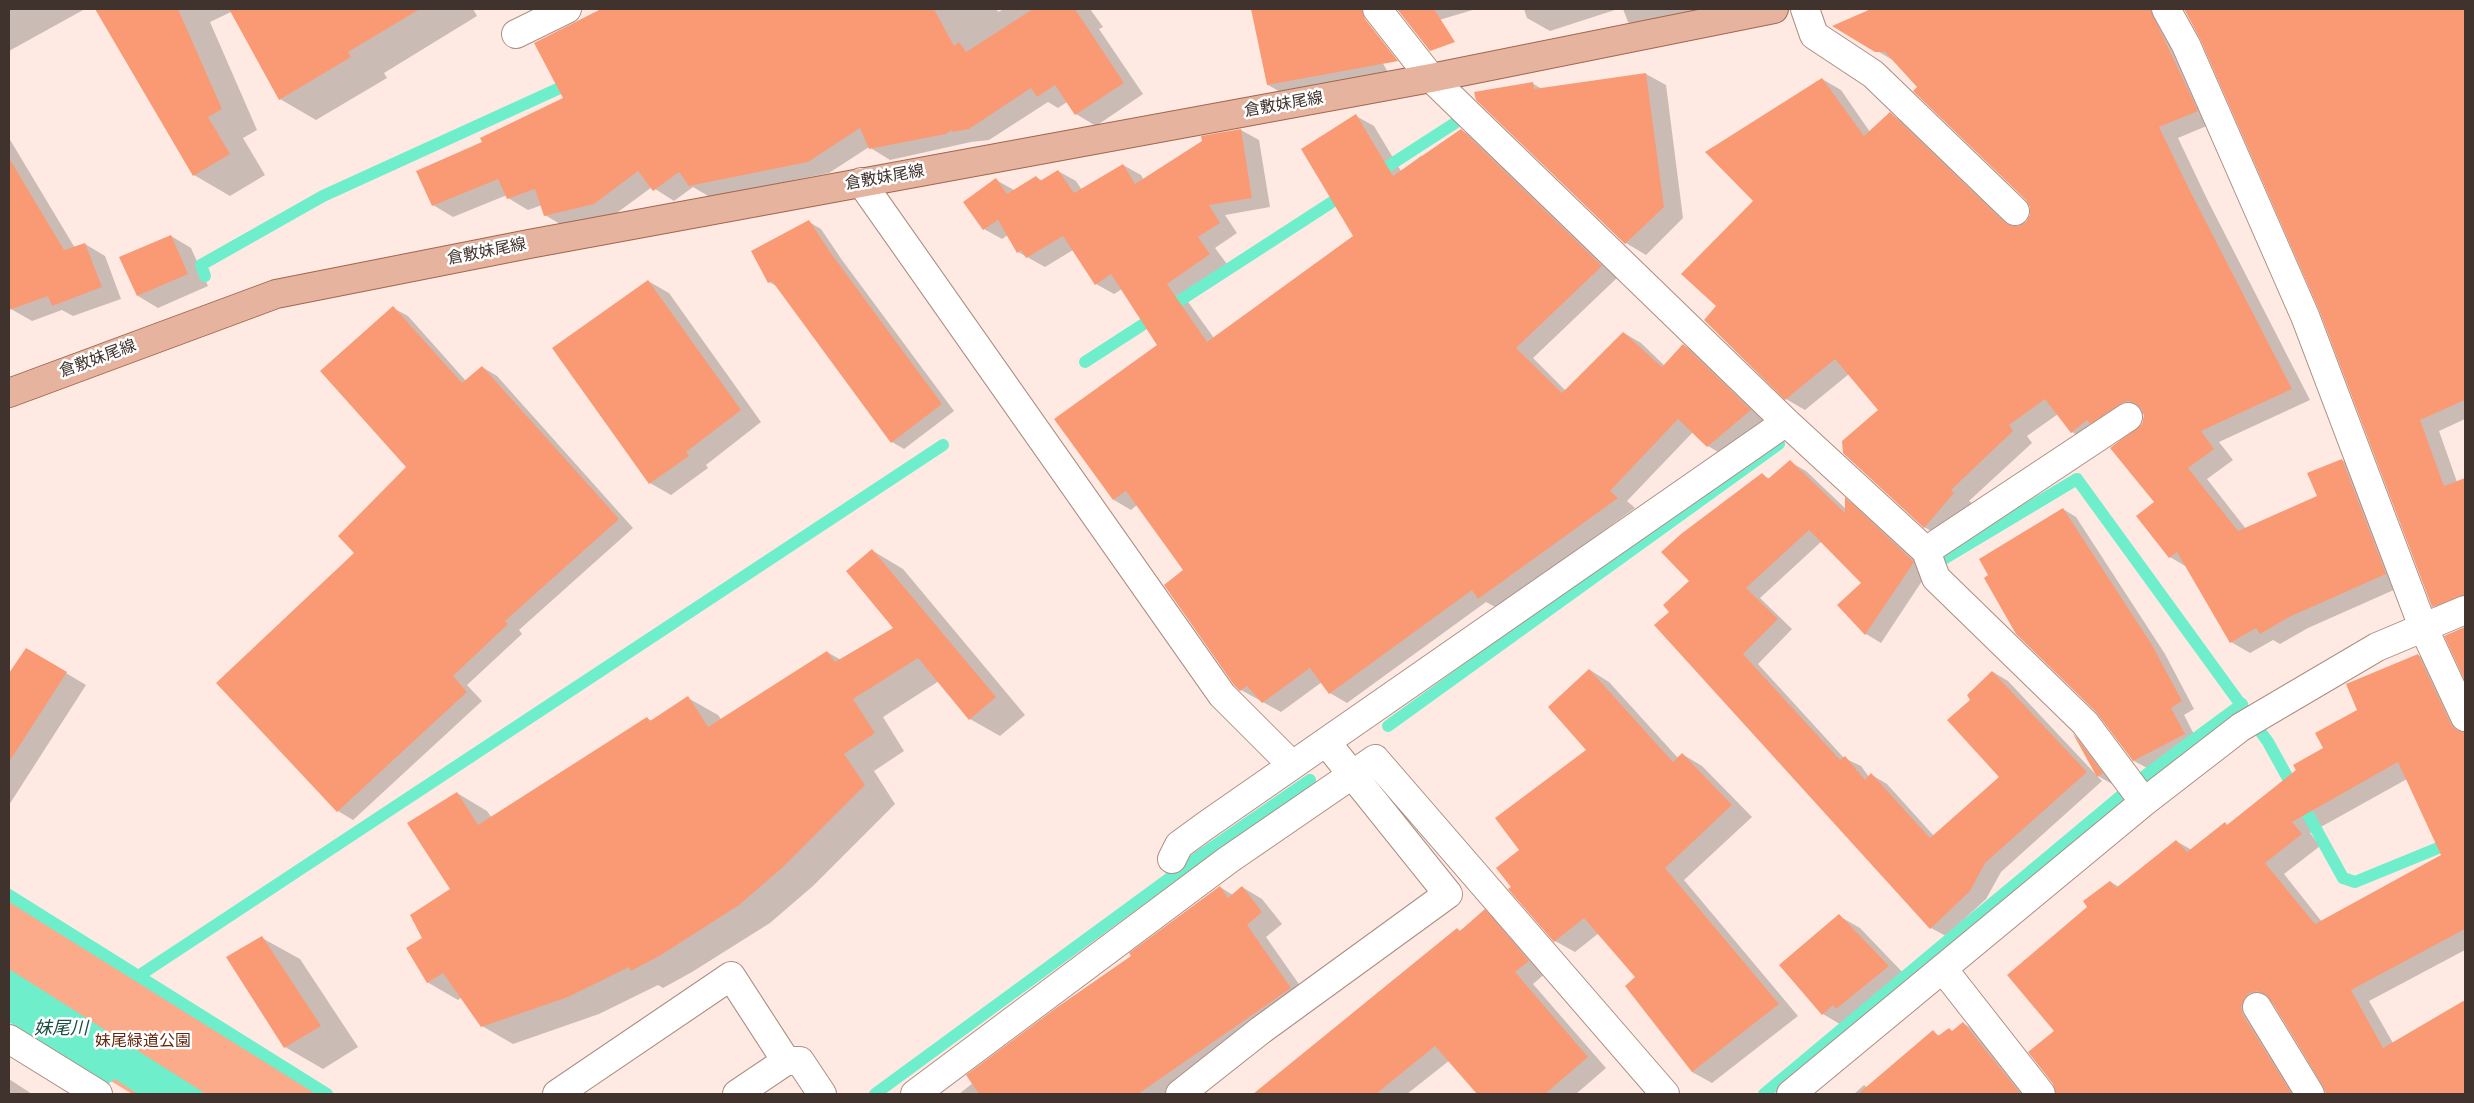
<!DOCTYPE html>
<html>
<head>
<meta charset="utf-8">
<style>
	body { margin:0 }
	#map { position:relative; width:2474px; height:1103px; overflow:hidden; background:#feeae3; font-family:"Varela Round",sans-serif }
	canvas { display:block }
	.frame { position:absolute; inset:0; border:10px solid #40332e; pointer-events:none }
</style>
</head>
<body>
<div id="map">
<canvas width="2474" height="1103"></canvas>
<div class="frame"></div>
</div>
<script>
const g = document.querySelector('canvas').getContext('2d');
g.lineJoin = 'round';
function fill(path, color) { g.fillStyle = color; g.fill(path, 'evenodd'); }
function strokePath(path, color, width, dash) { g.strokeStyle = color; g.lineWidth = width; g.lineCap = dash ? 'butt' : 'round'; g.setLineDash(dash || []); g.stroke(path); }
function label(font, color, halo, rows, align = 'center') {
  g.font = font + ' "Varela Round","Noto Sans JP",sans-serif'; g.lineWidth = 5; g.setLineDash([]); g.textBaseline = 'middle'; g.strokeStyle = halo; g.fillStyle = color; for (const [text, x, y, turn = 0] of rows) {
    g.save(); g.translate(x, y); g.rotate((+turn || 0) * Math.PI / 180); g.textAlign = isNaN(turn) ? turn : align; if (halo) g.strokeText(text, 0, 0); g.fillText(text, 0, 0); g.restore();
  }
}
fill(new Path2D(`
	M9,901l309,193h-186l-123,-76z`), '#fbaa8a');
fill(new Path2D(`
	M9,969l197,125h-68l-23,-15 -7,5 -99,-62z`), '#6eeecb');
fill(new Path2D(`
	M9,9h76l-76,42z
	M97,9h376l4,7 -93,57 3,5 -71,42 -36,-21 -49,-87 -21,10 47,108 -14,8 22,37 -35,21 -36,-21z
	M604,9h393l1,3 6,-3h86l13,18 -4,2 44,65 -47,32 -20,-12 -9,-12 -9,6 -10,-6 -59,38 -18,2 -81,18 -21,-13 -40,26 -119,24 -17,-10 -19,14 -22,-14 -38,28 -49,12 -20,-12 -3,-10 -14,5 -20,-12 -1,-3 -54,22 -20,-12 51,-62 80,-44 -28,-55z
	M1253,9h99l41,72 -102,17 -23,-13z
	M1405,9h71l-47,14z
	M1524,9h94l-68,22 -23,-13z
	M1623,9h113l-84,26 -24,-13z
	M1872,9h303l41,113 -38,16 30,63 102,199 -91,42 14,18 -26,19 39,50 72,-32 24,-37 20,11 43,114 -97,43 -28,16 -7,-4 -23,13 -19,-11 -44,-75 -17,-10 -14,-55 -13,-78 1,-11 -53,30 -19,-11 -14,-18 -31,22 5,7 -63,58 4,3 -29,34 -20,-11 -44,-116 -31,-37 -44,36 -19,-11 -68,-93 37,-105 67,-122 19,11 29,42 20,-18 19,11 107,102 12,-5 3,-7v-9l-4,-7 -131,-137 -61,-36z
	M2185,9h280v410l-26,12 18,51 8,-3v133l-13,5 -19,-11 -113,-297 -119,-271z
	M1646,74l20,11 17,133 -37,37 -20,-12 -149,-144 55,-16 10,6z
	M1356,116l18,10 27,45 20,-15 17,11 23,-37 17,10 141,136 -86,82 33,33 58,-58 17,10 24,23 18,-21 18,10 67,66 -43,35 -17,-10 -15,-14 -66,69 8,7 -138,100 -11,-6 -139,101 -17,-10 -8,-11 -41,30 -40,-22 -6,-6 -50,-113 -48,-66 -6,5 -17,-10 -58,-80 103,-74 -37,-57 -8,5 -18,-10 -23,-34 -28,17 -27,-15 -10,-17 -6,4 -18,-10 12,-49 18,10 22,-13 7,4 15,-10 18,10 6,9 41,-25 18,10 3,5 97,-50 18,10 11,67 -45,8 12,18 -22,15 12,16 -44,31 31,43 141,-101z
	M9,138l66,110 10,-4 20,12 16,43 -48,17 -11,-6 -30,11 -21,-12 -2,-5z
	M809,222l12,7 21,31 112,151 -50,38 -12,-7 -114,-155 -9,-5z
	M171,236l20,12 17,38 -50,22 -20,-12z
	M648,281l21,12 92,129 -55,43 2,3 -37,27 -21,-12z
	M393,308l15,8 58,65 16,-14 15,9 136,152 -114,102 3,4 -55,51 15,16 -129,119 -15,-9 -121,-128 139,-130 52,-86z
	M1790,462l16,9 41,39 -1,-10 14,8 68,64 -47,71 -15,-9 -27,-29 24,-22 -41,-42 -62,57 32,31 -34,35 86,94 17,8 8,11 3,-2 15,9 47,52 66,-59 -28,-77 21,-28 15,9 94,100 -101,91 -15,27 -40,37 -15,-8 -260,-316 91,-137 8,4z
	M2063,509l13,8 89,137 29,55 -10,6 14,27 -51,26 -13,-7 -144,-186z
	M873,551l30,18 122,146 -25,21 -30,-17 -31,-38 -56,36 21,34 -30,20 21,33 -82,82 -43,37 -78,49 -29,16 -5,-3 -59,29 -86,30 -31,-18 -20,-29 -4,3 -31,-18 -3,-43 28,-49 5,-97 30,18 5,7 156,-99 4,2 36,-23 30,17 3,4 106,-67 14,8 54,-31z
	M2465,627v53l-19,-44z
	M26,649l60,36 -77,120v-129z
	M2418,655l19,11 28,57v227l-96,51 24,42 72,-42v93h-138l-53,-91 -6,1 35,90h-246l-1,-63 33,-124 22,-25 8,5 57,-46 16,9 33,-27 3,3 97,-78 33,-38zM2407,779l36,76 -121,67 -38,-48 36,-28 -10,-13z
	M1590,670l19,12 69,76 4,-4 20,12 50,51 -68,63 114,136 -86,67 -20,-11 -55,-94 -38,-45 -24,19 -20,-11 -43,-54 9,-37 67,-100z
	M2075,735l17,10 27,43 -21,-12z
	M1220,887l13,8 9,-8 20,12 20,25 -16,13 44,63 -136,94h-215z
	M1485,911l18,11 44,50 -14,12 73,84 -30,26h-97l-29,-34 -43,34h-143l-4,-4z
	M1839,916l21,12 48,50 -50,42 -5,-3 -10,9 -20,-12z
	M262,938l38,21 58,88 -35,22 -38,-22z
	M1963,1023l19,12 48,59h-176l10,-9 4,3 65,-56 7,4 13,-4z
	M9,1079l23,15h-23z`), '#0003');
strokePath(new Path2D(`
	M1373,176l82,-53
	M205,276l-4,-11 122,-69 250,-114
	M1085,362l261,-169
	M1945,558l132,-79 191,263 75,136 12,4 110,-45
	M1388,726l391,-282
	M9,895l318,199
	M140,975l803,-530
	M875,1094l322,-236 113,-78
	M1764,1094l383,-320 95,-70`), '#6eeecb', 12);
fill(new Path2D(`
	M95,9h83l44,100 -14,8 22,37 -37,22z
	M229,9h191l-72,43 3,5 -72,43z
	M601,9h333l20,37 5,-4 7,10 67,-43h42l49,74 -49,32 -20,-30 -18,12 -6,-9 -62,41 -17,3 -1,-2 -5,4 -77,15 -9,-21 -52,34 -119,24 -10,-14 -26,19 -15,-20 -44,33 -50,12 -9,-27 -28,10 -9,-20 -66,27 -16,-35 66,-29 -2,-4 83,-40 -29,-55z
	M1251,9h111l3,10 33,42 -131,24z
	M1397,9h37l21,33 -25,9z
	M1871,9h279l48,102 -39,16 30,62 103,200 -91,42 13,18 -26,19 50,63 79,-35 -10,-23 35,-14 44,115 -97,43 -29,17 -4,-6 -26,15 -53,-91 -8,6 -33,-42 18,-14 -44,-54 32,-24 2,-8 -3,-8 -6,-5 -7,-2 -8,3 -30,20 -3,-4 -16,13 -26,-34 -36,26 4,6 -62,59 3,3 -30,35 -81,-75 -1,-12 36,-31 -43,-51 -50,41 -81,-80 12,-14 -35,-32 72,-73 -48,-49 117,-74 42,58 26,-24 114,110 7,4h8l7,-4 4,-7v-8l-4,-7 -113,-109 4,-4 -32,-35h-10l-43,-26z
	M2184,9h281v391l-45,20 24,66 21,-8v117l-33,12 -113,-297 -119,-271z
	M1646,73l18,134 -39,37 -149,-144 -2,-8 59,-10 1,7z
	M1356,114l37,62 68,-47 141,137 -86,82 46,45 61,-61 39,35 21,-23 68,66 -44,37 -29,-28 -68,72 8,7 -140,101 -6,-9 -143,104 -19,-26 -48,35 -15,-17 -7,5 -6,-6 -70,-100 19,-15 -57,-79 -13,9 -59,-81 103,-74 -46,-71 -16,11 -32,-49 -37,22 -5,-8 -4,3 -19,-33 -15,10 -20,-28 33,-24 11,16 29,-18 4,5 18,-11 16,23 49,-29 12,20 67,-43 -1,-5 40,-7 11,69 -43,7 11,18 -22,14 12,17 -43,30 40,58 146,-106 -52,-87z
	M9,158l55,92 21,-7 17,44 -50,19 -4,-10 -39,14z
	M809,220l21,32 112,152 -51,39 -119,-162 -4,2 -17,-32z
	M171,235l17,39 -51,22 -18,-39z
	M648,280l93,130 -55,42 3,4 -40,28 -97,-136z
	M393,306l69,77 20,-17 137,153 -114,102 3,3 -55,52 14,16 -130,120 -121,-129 138,-130 -16,-17 68,-69 -86,-96z
	M1790,460l55,53v-16l69,65 -49,73 -28,-30 24,-22 -52,-53 -63,58 32,31 -35,35 97,106 5,-4 20,24 6,-7 59,65 69,-61 -52,-57 23,-20 -3,-5 25,-24 95,101 -102,91 -15,28 -40,38 -276,-304 15,-13 -6,-7 26,-24 -28,-29 20,-18 81,-61 6,6z
	M2063,508l89,137 30,56 -11,7 14,26 -52,27 -37,-49 -80,-78 -32,-56 4,-3 -9,-16z
	M872,549l124,148 -27,23 -51,-62 -65,41 22,34 -31,21 21,31 -83,83 -43,37 -78,50 -30,16 -2,-4 -61,30 -87,30 -38,-54 -16,10 -21,-35 16,-10 -12,-23 40,-26 -43,-66 50,-31 21,33 169,-108 3,4 38,-25 20,31 119,-76 8,11 58,-34 -47,-57z
	M2465,627v54l-21,-45z
	M26,648l41,24 -58,90v-89z
	M2418,654l33,70 5,6 9,2v197l-114,61 32,58 82,-48v94h-139l-3,-8 -53,-87 -5,-5 -8,-3 -8,2 -5,6 -3,8 2,8 49,79h-236l-3,-10 -25,-32 26,-21 -47,-56 80,-68 -4,-6 27,-20 6,7 60,-48 11,12 38,-30 2,3 69,-55 -3,-5 30,-17 -8,-15 42,-23 -11,-26zM2398,762l43,93 -126,69 -50,-61 37,-29 -10,-12z
	M1589,669l84,93 9,-9 50,52 -67,63 114,136 -87,68 -67,-86 10,-9 -51,-59 -30,24 -46,-53 3,-2 -15,-19 23,-18 -24,-32 91,-68 -38,-43z
	M2072,732l31,41 -6,4z
	M1220,886l8,12 14,-12 20,26 -15,13 44,63 -153,106h-159l-13,-19 90,-67 75,-52 -2,-3z
	M1485,909l44,52 -14,11 73,85 -43,37h-68l-42,-48 -59,48h-123l204,-166 3,3z
	M1839,914l50,52 -53,43 -3,-4 -11,10 -43,-50z
	M262,936l59,90 -37,22 -58,-91z
	M1963,1022l58,72h-163l75,-64 5,6 11,-8 3,3z`), '#f99a74');
const minor = new Path2D(`
	M1377,9l54,69 355,344 140,129 202,-134
	M1805,9l9,26 59,39 142,137
	M2166,9l20,36 119,271 118,311 42,90
	M516,34l51,-25
	M861,182l361,513 70,70
	M1926,551l10,27 149,145 59,79
	M1172,859l7,-14 26,-19 581,-404
	M1943,969l98,125
	M2257,1007l53,87
	M9,1039l89,55
	M786,1061h14l22,33
	M557,1094l174,-118 55,85 -49,33
	M915,1094l313,-234 147,-101 290,335
	M1180,1094l81,-64 187,-136 -122,-152
	M1791,1094l353,-292 97,-75 136,-80 88,-37`);
const major = new Path2D(`
	M9,393l267,-99 253,-50 902,-166 343,-69`);
strokePath(minor, '#ac8e82', 30);
strokePath(major, '#a2664e', 30);
strokePath(minor, '#fff', 28);
strokePath(major, '#e6b39f', 28);
label('16px', '#40332e', '#fff', [
	["倉敷妹尾線",1284,105,-10],
	["倉敷妹尾線",885,178,-10],
	["倉敷妹尾線",487,252,-11],
	["倉敷妹尾線",98,359,-20]
]);
label('16px', '#63280d', '#fff', [
	["妹尾緑道公園",143,1042]
]);
label('italic 18px', '#195042', '#fff', [
	["妹尾川",61,1029]
]);
</script>
</body>
</html>
